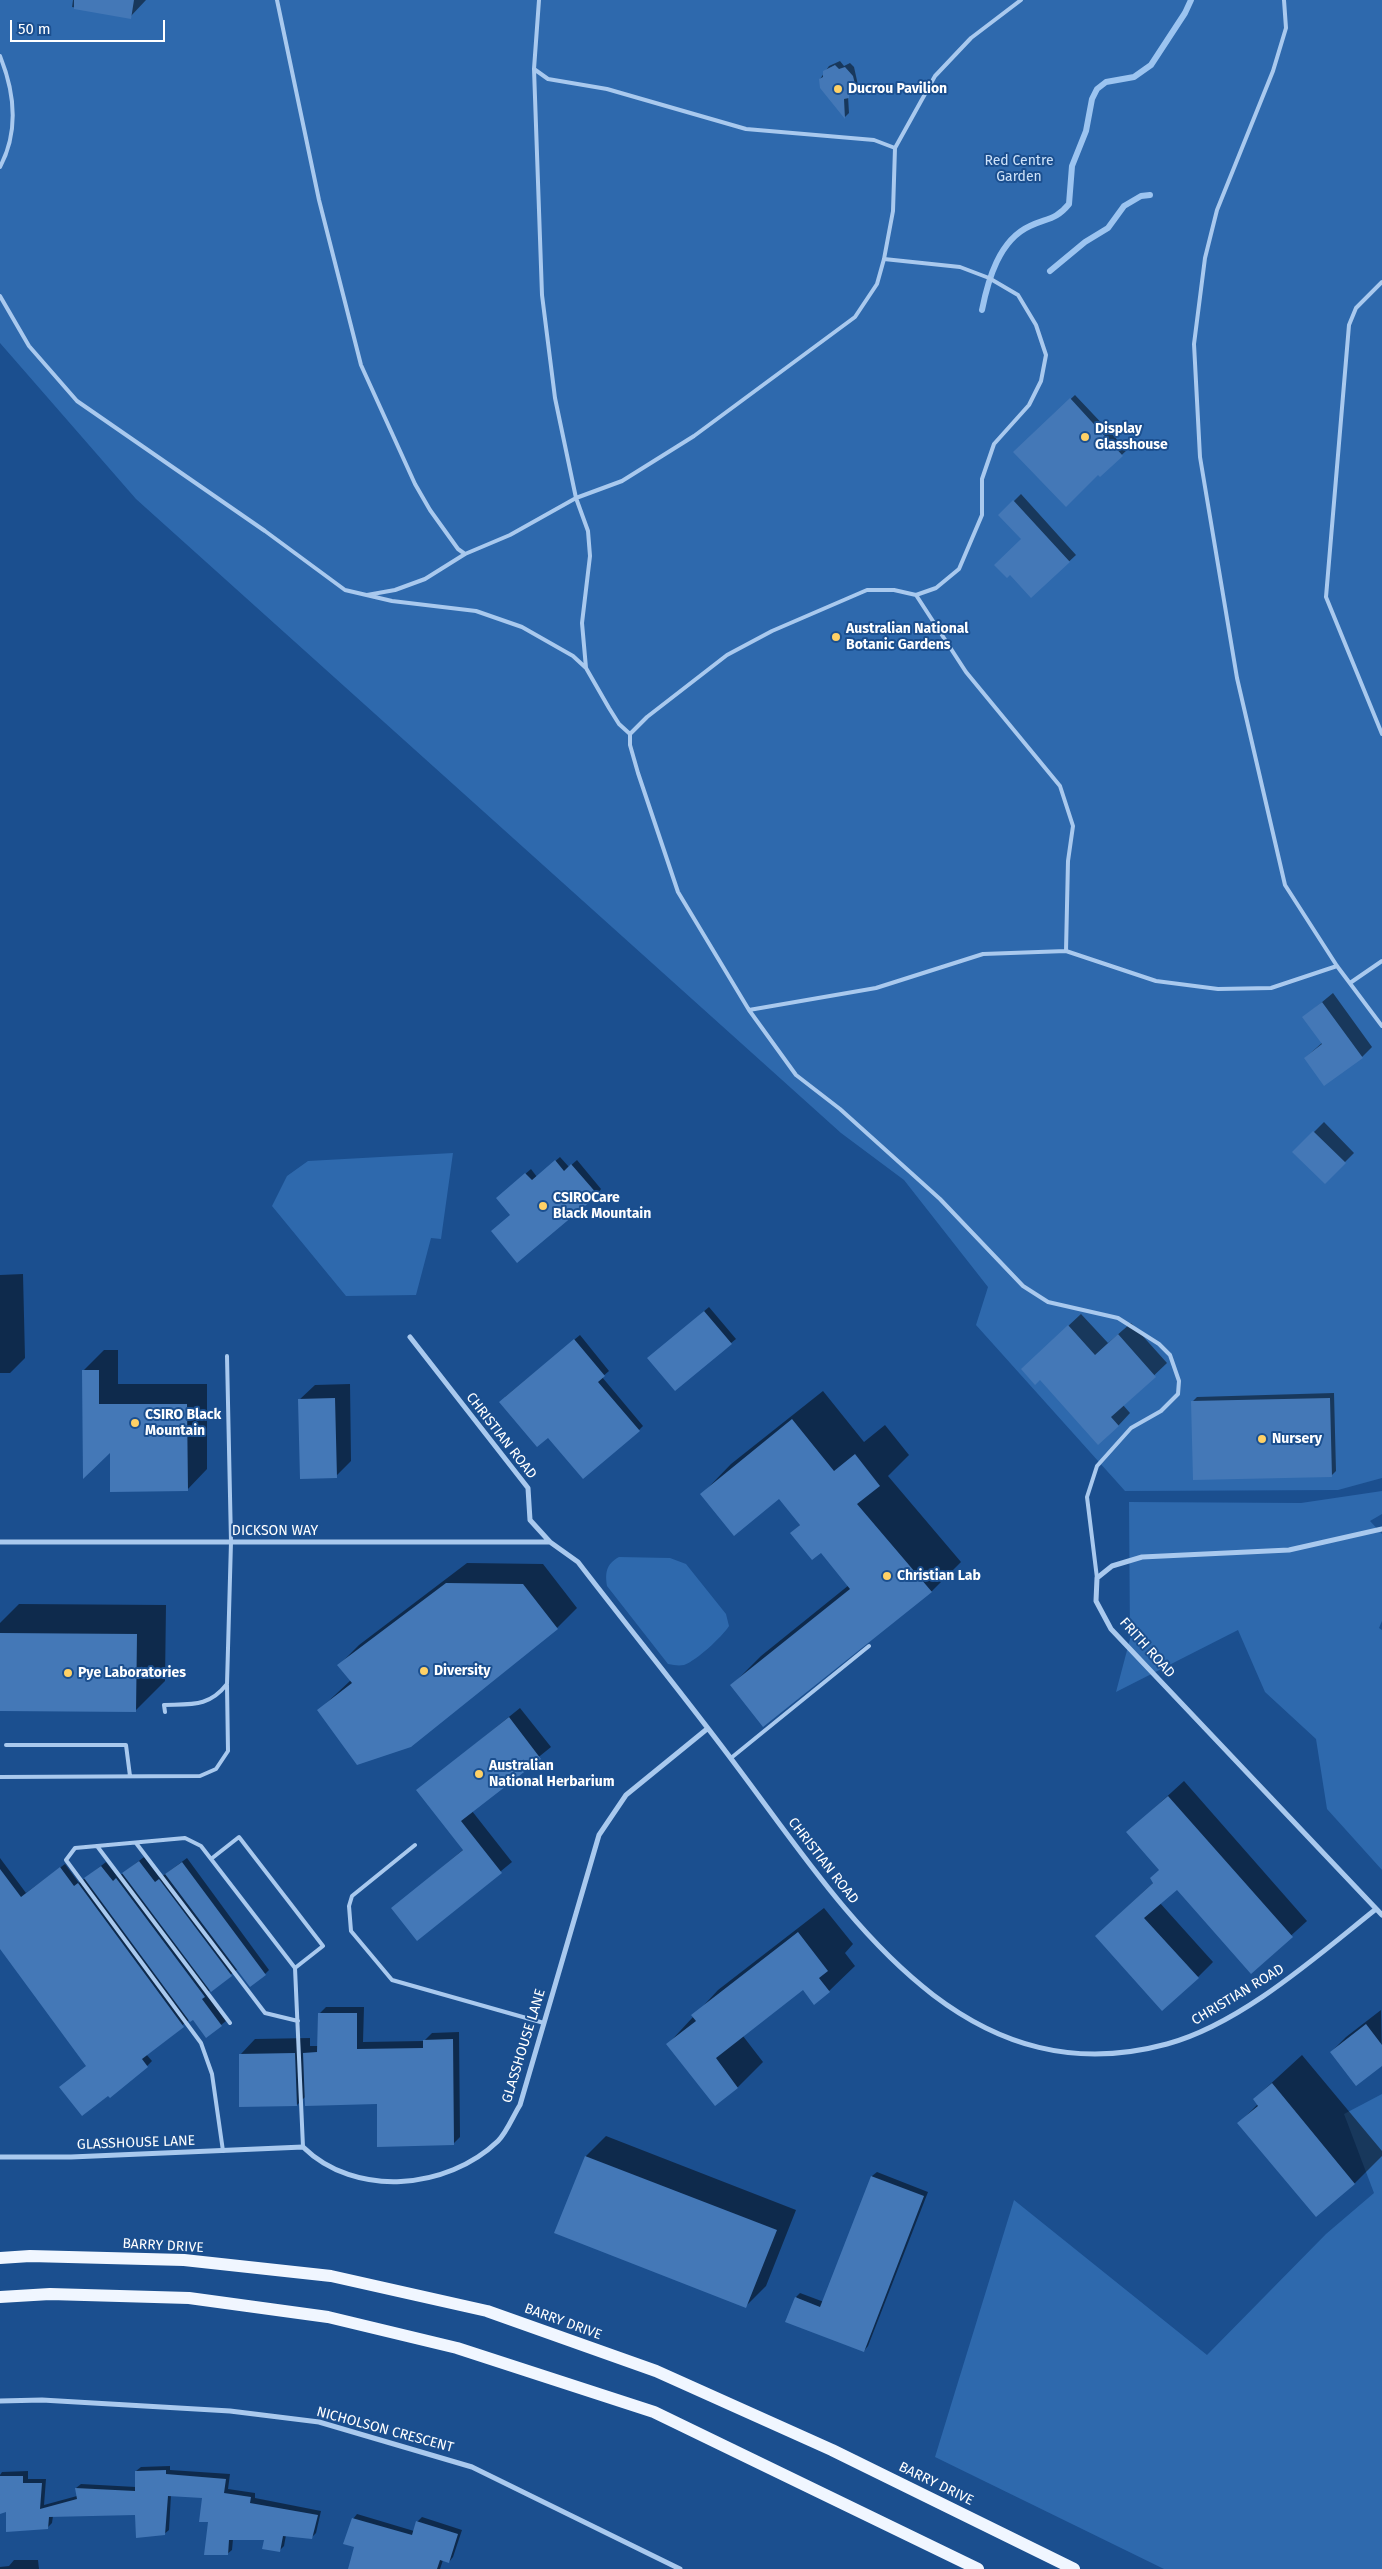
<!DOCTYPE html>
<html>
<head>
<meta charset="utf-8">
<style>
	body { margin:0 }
	#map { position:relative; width:1382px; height:2569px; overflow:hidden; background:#1b4f8f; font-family:"Fira Sans",sans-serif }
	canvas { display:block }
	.scale { position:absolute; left:10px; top:20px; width:155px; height:22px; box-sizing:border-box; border:2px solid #fff; border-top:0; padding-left:6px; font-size:15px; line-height:18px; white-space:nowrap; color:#fff; -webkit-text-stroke:4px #1b4f8f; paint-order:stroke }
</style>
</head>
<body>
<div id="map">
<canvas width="1382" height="2569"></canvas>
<div class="scale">50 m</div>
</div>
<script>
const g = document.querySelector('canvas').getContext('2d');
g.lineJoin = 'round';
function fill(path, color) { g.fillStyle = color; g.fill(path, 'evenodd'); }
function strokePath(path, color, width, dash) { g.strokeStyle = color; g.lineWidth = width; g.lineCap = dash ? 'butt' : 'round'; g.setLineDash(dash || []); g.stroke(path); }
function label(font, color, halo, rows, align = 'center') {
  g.font = font + ' "Fira Sans",sans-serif'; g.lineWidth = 4; g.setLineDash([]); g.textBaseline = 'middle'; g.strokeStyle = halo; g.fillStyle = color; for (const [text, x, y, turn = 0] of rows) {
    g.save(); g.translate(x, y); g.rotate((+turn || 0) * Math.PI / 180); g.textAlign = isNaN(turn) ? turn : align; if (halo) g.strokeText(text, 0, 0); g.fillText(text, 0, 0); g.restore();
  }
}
fill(new Path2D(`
	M0,0h1382v1478l-44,12 -213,1 -149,-166 12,-38 -84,-107 -63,-47 -705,-634 -136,-156z
	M453,1153l-12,86 -10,-1 -15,57 -70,1 -74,-90 15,-30 21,-15z
	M1382,1491v23l-12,7 12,13v87l-3,7 3,2v240l-55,-61 -11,-70 -51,-47 -27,-62 -122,62 14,-53 -1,-137 172,1z
	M619,1557l51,1 16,6 40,50 3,12c-7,11 -33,35 -45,39 -6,1 -10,0 -16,-1l-61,-78c-2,-13 -1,-22 12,-29z
	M1382,2094v475h-218l-229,-112 79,-257 193,155 119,-121 48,-41 -30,-79z`), '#2e69ad');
fill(new Path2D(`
	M73,0h73l-16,17 -58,-10z
	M840,61l4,5 6,-3 4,4 4,18 -10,11 1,17 -4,4 -25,-38 9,-13z
	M1075,395l52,55 -27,25 -86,-23z
	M1021,494l55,61 -45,42 -9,-58 -22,-24z
	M1333,993l39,54 -10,10 -57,1 18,-16 -19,-25z
	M1324,1122l30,31 -29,29 -31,-30z
	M560,1157l9,10 8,-7 24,29 -4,5 -85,21 -10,-21 29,-25 6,8z
	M23,1274l2,84 -15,15h-10v-98z
	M709,1307l27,32 -5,4 -77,11z
	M1081,1314l27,29 23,-20 36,40 -44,42 7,8 -12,13 -83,-69z
	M580,1335l29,36 -7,6 41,49 -4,4 -90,6 -44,-39z
	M104,1350h14v34h89v85l-20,21 -76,-40 -27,-80z
	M350,1384l1,77 -15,15 -37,-76 16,-15z
	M823,1391l41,51 21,-17 24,30 -21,21 73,86 -29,29 -168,134 -32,-40 29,-29 88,-71 -27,-34 -31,-18 10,-9 -21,-27 -78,-3 29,-30z
	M1334,1393l2,78 -4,4 -140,-73 5,-5z
	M467,1563l76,1 34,44 -20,20 -238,82 32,-30 -12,-15 20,-20z
	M19,1604l147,1 -1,76 -30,30 -135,-1v-87z
	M520,1708l31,39 -79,64 40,51 -94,77 -25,-31 71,-59 -46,-59z
	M1184,1781l123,140 -56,51 -74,-84 -17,15 53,59 -15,15 -102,-41 58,-54 6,-13 -32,-37z
	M144,1857l16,21 27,-20 82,112 -4,4 -27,-5 -27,20 -5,5 20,27 -5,4 -31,-6 -44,35 6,7 -5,5h-60l-87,-119v-89l26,35 39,-29 14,19 27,-21 12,15z
	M824,1908l29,36 -8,9 10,13 -26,25 -26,-2 -60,47 20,26 -25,25 -23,17 -47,-60 50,-54z
	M326,2007h38l-1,35 61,-1 8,-8 27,-1 1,105 -7,7 -75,-41 -72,-7 -9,9 -57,-50 15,-16 55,-1v8h8l1,-32z
	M1381,2010l1,54 -51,-12 15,-15z
	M1302,2055l80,96v5l-27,27 -38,32 -78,-92 19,-19 -4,-5z
	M606,2136l190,74 -30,76 -20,20 -190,-73 30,-77z
	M877,2172l51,20 -60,154 -4,5 -68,-54 4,-4 24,9 48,-126z
	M170,2466v4l60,4 -2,15 27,4v5l66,13 -5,22 -5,5 -25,-3 -2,11 -4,4 -14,-11h-33l-1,11 -5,4 -18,-33 -6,-25 -32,-1 -2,35 -5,4 -27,-20 -84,2 -1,7 -5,5 -40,-17 -7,1v-37l2,-3 26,-1v8h18l-2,26 33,-9 -1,-8 5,-4 55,3v-16l5,-4z
	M357,2514l57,17 3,-9 5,-5 40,13 -9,27 -4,5 -6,-2 -3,9h-91l7,-23 -3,-27z
	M14,2560h24l1,9h-39v-2l9,-1z`), '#0007');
strokePath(new Path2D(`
	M1050,271l35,-29 23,-14 16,-22 17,-10 9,-1
	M982,310c6,-30 17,-70 48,-84 17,-8 26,-6 39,-22l3,-38 14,-35 6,-32 5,-10 9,-7 28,-5 17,-12 34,-52 6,-13`), '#9cc4f0', 6);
fill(new Path2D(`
	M74,0h60l-3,19 -57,-10z
	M835,65l4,4 6,-2 8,9 2,8 -1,6 -5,3v5l-5,1 1,20 -25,-31 -1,-9 4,-2v-6z
	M1070,398l53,58 -23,21 -2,-2 -32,32 -53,-55z
	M1013,500l57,62 -39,36 -21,-23 -3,3 -13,-13 27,-26 -23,-24z
	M1322,1002l41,56 -39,28 -20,-28 18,-14 -20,-27z
	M1313,1131l33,32 -21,21 -33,-32z
	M555,1160l9,11 7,-7 27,31 -81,68 -26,-32 19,-16 -14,-17 29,-25 7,7z
	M704,1311l28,33 -57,47 -28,-33z
	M1068,1325l27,30 23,-21 38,43 -45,40 8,9 -21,19 -58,-65 -5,5 -14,-16z
	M574,1339l31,37 -7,6 42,49 -57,48 -35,-41 -11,9 -38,-45z
	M82,1370h17v34h88l1,87 -78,1v-39l-27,26z
	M335,1398l2,80 -37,1 -2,-80z
	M1330,1398l2,79 -139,3 -2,-79z
	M792,1419l42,52 21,-17 25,32 -23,18 75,88 -169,135 -33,-42 120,-96 -29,-36 -9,7 -22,-27 10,-8 -21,-26 -45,37 -34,-42z
	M446,1583l77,1 35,45 -147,118 -54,18 -40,-55 35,-27 -15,-18z
	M0,1633l137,1 -1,78 -136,-1z
	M509,1717l32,42 -80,62 41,52 -85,68 -26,-33 72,-58 -47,-60z
	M1168,1796l125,141 -42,37 -74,-84 -33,28 55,60 -37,33 -67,-75 58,-53 -3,-5 9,-8 -33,-38z
	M139,1861l16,21 4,-3 73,97 -21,16 -89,-119z
	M182,1862l84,113 -16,12 -85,-113z
	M101,1866l12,15 3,-3 89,119 -3,2 20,27 -16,12 -13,-18 -3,2 -106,-144z
	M60,1867l14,19 4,-3 106,144 -42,32 6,8 -38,31 -2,-2 -26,20 -23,-29 27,-21 -86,-117v-80l21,28z
	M798,1932l30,39 -9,7 11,14 -16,13 -11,-15 -87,68 22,30 -23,18 -49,-62 30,-23 -5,-6z
	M318,2013h39v36l66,-1v-8l30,-1 1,106 -77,2v-43l-72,2 -2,-53 14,-1z
	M1366,2024l16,21v21l-26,20 -26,-34z
	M295,2053l2,53 -58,1v-53z
	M1272,2083l83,101 -39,33 -79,-94 21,-17 -5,-7z
	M585,2156l192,74 -31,78 -192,-75z
	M871,2176l53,20 -60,156 -79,-30 10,-25 25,10z
	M166,2470v4l60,5 -2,14 27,4 -1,6 68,12 -6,24 -29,-3 -3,16 -18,-3 2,-9h-35l-1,15h-24l4,-33h-9l3,-24 -34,-2 -3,39 -29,3 -1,-23 -86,2 -1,12 -42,3v-20l-6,2v-38h23v7h19l-2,26 37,-10 -2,-11 60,3v-20z
	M352,2518l60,17 4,-14 42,13 -9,29 -9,-3 -3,9h-89l6,-22 -11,-3z`), '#4478b7');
strokePath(new Path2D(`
	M277,0l42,200 42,165 54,119 15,26 28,39 7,5
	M1284,0l2,28 -13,43 -56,139 -12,48 -11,86 6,113 37,221 48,207 52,81 45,60
	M0,56c15,37 19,75 0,111
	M534,69l14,10 59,10 139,40 128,11 21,8
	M884,259l76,8 29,11 29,17 18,30 10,30 -5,26 -12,24 -35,39 -12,35v36l-23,54 -23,19 -20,7
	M1382,282l-26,26 -7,17 -23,272 56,137
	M0,296l29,50 48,55 188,130 80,59 47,11 84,10 46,16 51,29 13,12 23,40 10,16 11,10v11l8,28 40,119 71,118 47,65 44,34 100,90 83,87 25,16 70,16 41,26 11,11 9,26 -1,13 -17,17 -30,17 -34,38 -10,31 10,81
	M367,595l28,-5 30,-11 40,-25 45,-19 66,-37 -21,-100 -13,-103 -8,-226 5,-69
	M586,668l-4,-45 8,-67 -2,-25 -12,-33 46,-17 72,-45 161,-119 22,-33 7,-25 9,-48 2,-63 40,-72 36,-38 50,-38
	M630,734l17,-17 80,-62 45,-24 95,-41h27l22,5 50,77 94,114 13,40 -5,35 -2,90
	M1350,983l32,-22
	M749,1010l127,-22 107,-34 83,-3 90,30 62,8 53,-1 66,-22
	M165,1712l-1,-7c28,-1 45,2 63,-21l4,-142 -4,-186
	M6,1745h120l4,31
	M731,1758l138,-112
	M0,1777l200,-1 16,-7 12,-18 -1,-66
	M136,1843l129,170 33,8
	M415,1845l-63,51 -3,10 2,25 41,49 152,43
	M97,1846l133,177
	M211,1859l28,-22 84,109 -28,22
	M223,2151l-11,-77 -11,-31 -135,-183 9,-12 110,-10 16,8 94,122 8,179`), '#a9c9ee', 4);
strokePath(new Path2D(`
	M410,1337l118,151 2,32 20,22 28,20c53,69 108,136 160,206 106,141 222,332 429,276 74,-20 150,-88 209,-135
	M1382,1529l-93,21 -147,7 -30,9 -15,12 -1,23 15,28 271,286
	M0,1542h550
	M0,2157h71l232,-10c52,51 144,43 195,-6 9,-9 15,-25 22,-36l79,-270 27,-40 81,-66
	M0,2401l42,-1 188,11 89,11 153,45 208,102`), '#a9c9ee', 5);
strokePath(new Path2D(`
	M0,2258l30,-2 154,4 147,16 156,35 169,60 176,79 242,119
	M0,2297l50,-3 139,4 139,19 129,31 197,64 324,157`), '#f0f6ff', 12);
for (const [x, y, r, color] of [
	[838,89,5,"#ffd166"],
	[1085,437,5,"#ffd166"],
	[836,637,5,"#ffd166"],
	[543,1206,5,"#ffd166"],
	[135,1423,5,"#ffd166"],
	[1262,1439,5,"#ffd166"],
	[887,1576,5,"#ffd166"],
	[424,1671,5,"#ffd166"],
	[68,1673,5,"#ffd166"],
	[479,1774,5,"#ffd166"]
]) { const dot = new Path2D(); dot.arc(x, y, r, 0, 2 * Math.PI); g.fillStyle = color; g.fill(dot); strokePath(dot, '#1b4f8f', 2); }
label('bold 14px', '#fff', '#1b4f8f', [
	["Ducrou Pavilion",848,89],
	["Display",1095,429],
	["Glasshouse",1095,445],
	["Australian National",846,629],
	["Botanic Gardens",846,645],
	["CSIROCare",553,1198],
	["Black Mountain",553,1214],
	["CSIRO Black",145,1415],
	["Mountain",145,1431],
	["Nursery",1272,1439],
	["Christian Lab",897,1576],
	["Diversity",434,1671],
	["Pye Laboratories",78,1673],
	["Australian",489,1766],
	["National Herbarium",489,1782]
], 'left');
label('14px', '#cfe3fa', '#1b4f8f', [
	["Red Centre",1019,161],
	["Garden",1019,177]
]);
label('14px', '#fff', '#1b4f8f', [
	["CHRISTIAN ROAD",501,1436,52],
	["DICKSON WAY",275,1531],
	["FRITH ROAD",1147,1648,48],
	["CHRISTIAN ROAD",823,1861,52],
	["CHRISTIAN ROAD",1238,1995,-31],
	["GLASSHOUSE LANE",524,2046,-73],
	["GLASSHOUSE LANE",136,2143,-2],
	["BARRY DRIVE",163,2246,3],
	["BARRY DRIVE",563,2322,20],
	["NICHOLSON CRESCENT",385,2430,15],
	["BARRY DRIVE",936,2484,26]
]);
</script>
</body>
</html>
